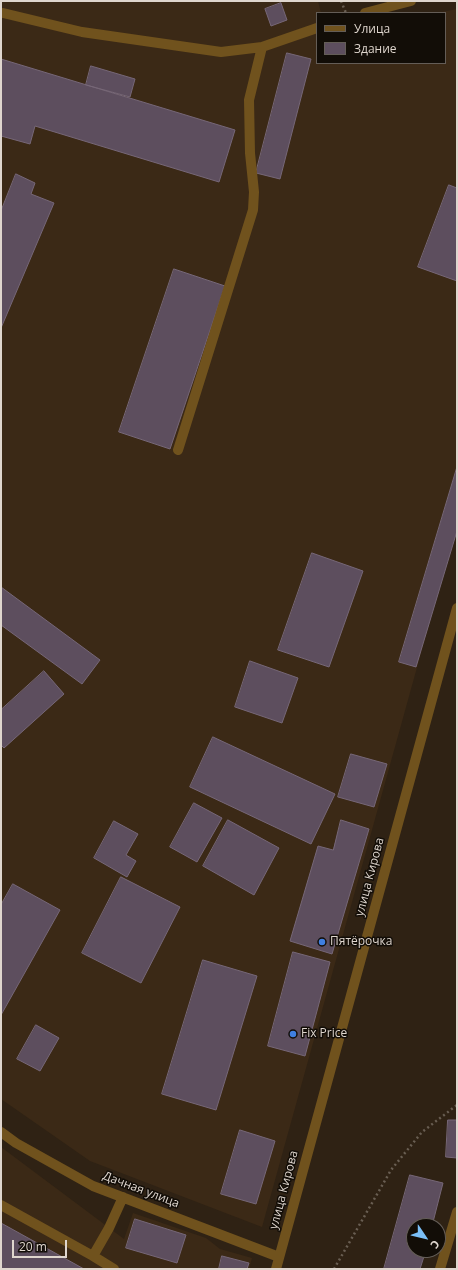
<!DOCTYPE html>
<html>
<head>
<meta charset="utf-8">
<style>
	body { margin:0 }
	#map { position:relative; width:458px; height:1270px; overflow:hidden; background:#2f2214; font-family:"Open Sans",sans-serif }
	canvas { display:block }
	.frame { position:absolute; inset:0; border:2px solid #dfd6ce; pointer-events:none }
	.legend { position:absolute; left:316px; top:12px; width:130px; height:52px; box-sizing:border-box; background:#120d07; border:1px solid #645d57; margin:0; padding:5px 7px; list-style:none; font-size:12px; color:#dfd6ce }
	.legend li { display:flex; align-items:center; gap:8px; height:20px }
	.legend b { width:20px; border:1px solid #645d57 }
	.north { position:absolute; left:406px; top:1218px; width:40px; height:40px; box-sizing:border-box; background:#120d07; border:1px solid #645d57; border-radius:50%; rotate:125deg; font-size:11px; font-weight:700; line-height:16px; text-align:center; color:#dfd6ce }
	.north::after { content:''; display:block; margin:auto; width:14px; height:18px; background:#7abff8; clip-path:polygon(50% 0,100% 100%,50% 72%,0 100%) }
	.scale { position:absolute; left:12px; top:1240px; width:55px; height:18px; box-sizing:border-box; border:2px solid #dfd6ce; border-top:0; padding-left:5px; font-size:12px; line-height:14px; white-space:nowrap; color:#dfd6ce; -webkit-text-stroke:3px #120d07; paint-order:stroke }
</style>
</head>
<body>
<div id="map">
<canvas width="458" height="1270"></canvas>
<div class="frame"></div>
<ul class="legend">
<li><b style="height:5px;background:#70521d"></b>Улица</li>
<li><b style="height:11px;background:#5d4e5e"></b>Здание</li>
</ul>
<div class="north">С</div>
<div class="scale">20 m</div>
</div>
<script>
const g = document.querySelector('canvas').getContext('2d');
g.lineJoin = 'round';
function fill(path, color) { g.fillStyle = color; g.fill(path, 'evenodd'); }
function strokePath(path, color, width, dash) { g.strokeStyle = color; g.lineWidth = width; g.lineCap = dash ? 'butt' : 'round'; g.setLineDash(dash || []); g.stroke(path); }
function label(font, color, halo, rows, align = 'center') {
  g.font = font + ' "Open Sans",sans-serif'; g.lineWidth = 3; g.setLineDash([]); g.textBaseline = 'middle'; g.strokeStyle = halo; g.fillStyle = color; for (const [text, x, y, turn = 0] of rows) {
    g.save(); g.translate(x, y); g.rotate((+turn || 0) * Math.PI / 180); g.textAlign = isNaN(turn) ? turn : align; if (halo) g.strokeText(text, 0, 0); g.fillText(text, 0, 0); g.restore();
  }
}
fill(new Path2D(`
	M1,1h317l3,12h-4v50h128v-50h-8l20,-4v514l-195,704 -172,-66 -89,-62z
	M1,1147l123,92 9,-26 73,25 14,11 32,9 -3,11h-248z`), '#3b2916');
const building = new Path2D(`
	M281,3l6,17 -16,6 -6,-17z
	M287,53l24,6 -31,120 -24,-6z
	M1,59l234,71 -16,52 -184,-56 -5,18 -29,-8z
	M91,66l44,13 -5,18 -44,-12z
	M16,174l19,9 -4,11 23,9 -53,125v-117z
	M449,185l8,3v93l-39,-14z
	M174,269l51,17 -55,163 -51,-17z
	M457,467v64l-41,136 -17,-5z
	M312,553l51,18 -34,96 -51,-17z
	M1,587l99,73 -18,24 -81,-59z
	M250,661l48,17 -16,45 -47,-16z
	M44,671l20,23 -60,54 -3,-3v-35z
	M213,737l122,57 -24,50 -121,-57z
	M351,754l36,10 -13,43 -36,-10z
	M194,803l28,15 -25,44 -27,-15z
	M228,820l51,28 -25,47 -51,-29z
	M341,820l28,9 -37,125 -42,-13 28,-95 15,4z
	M114,821l24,13 -12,21 10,6 -9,16 -33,-19z
	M121,877l59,30 -39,76 -59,-30z
	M13,884l47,26 -59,105v-110z
	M293,952l37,10 -25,94 -37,-10z
	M203,960l54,16 -41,134 -54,-16z
	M36,1025l23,13 -19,33 -23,-12z
	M448,1120h9v38l-11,-1z
	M240,1130l35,11 -19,63 -35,-10z
	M410,1175l33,8 -11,43h-18v24h12l-6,19h-36z
	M135,1219l51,16 -9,28 -51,-15z
	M1,1223l83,46h-83z
	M222,1256l27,7 -2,6h-28z`);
fill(building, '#5d4e5e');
strokePath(building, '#766777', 1);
strokePath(new Path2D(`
	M341,1l5,12
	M334,1269l57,-99 31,-38 35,-27`), '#695e52', 2.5, [2, 3]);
strokePath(new Path2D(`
	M3,13l79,19 139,20 41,-5 55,-19
	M365,13l46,-12
	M178,450l75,-240 1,-18 -4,-39 -1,-53 13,-53
	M1,1132l15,11 77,43 186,71
	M1,1205l92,51 16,-28 14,-31
	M93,1256l21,13
	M276,1269l181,-661
	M440,1269l17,-57`), '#70521d', 10);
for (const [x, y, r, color] of [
	[322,942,4,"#3f7fe0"],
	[293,1034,4,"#3f7fe0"]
]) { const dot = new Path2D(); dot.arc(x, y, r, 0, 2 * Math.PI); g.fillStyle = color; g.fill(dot); strokePath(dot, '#120d07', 1.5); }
label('12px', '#dfd6ce', '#120d07', [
	["улица Кирова",370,877,-75],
	["Дачная улица",141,1190,21],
	["улица Кирова",284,1190,-75]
]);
label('12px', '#dfd6ce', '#120d07', [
	["Пятёрочка",330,942],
	["Fix Price",301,1034]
], 'left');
</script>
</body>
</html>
